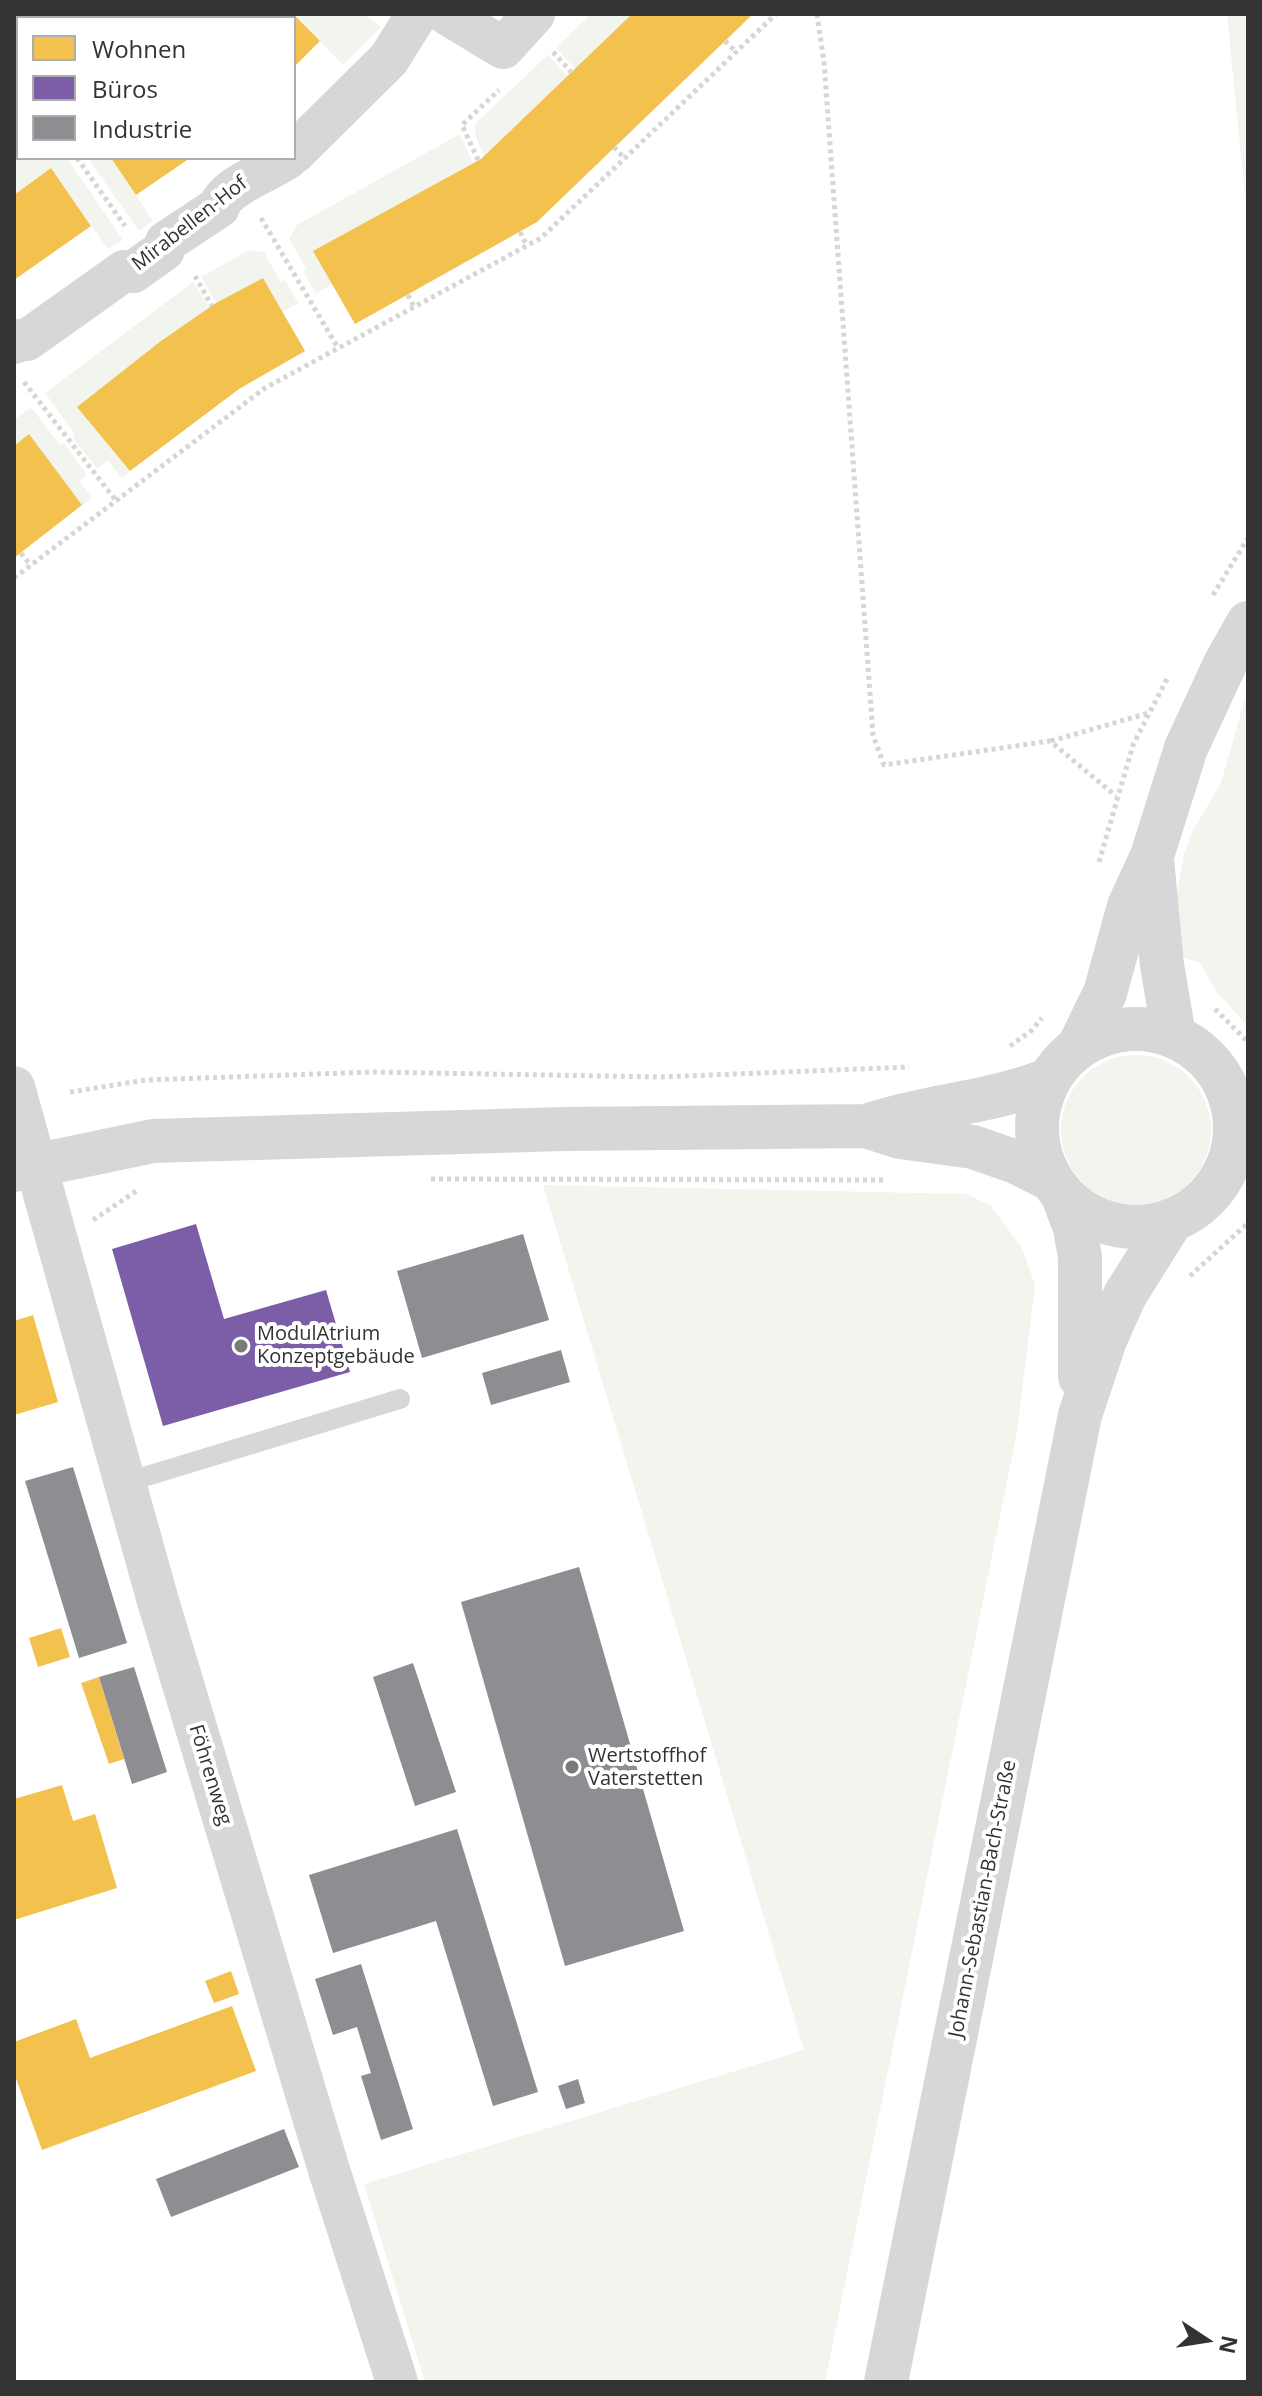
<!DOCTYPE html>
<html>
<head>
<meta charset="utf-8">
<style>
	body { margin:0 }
	#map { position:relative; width:1262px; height:2396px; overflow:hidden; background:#fff; font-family:"Open Sans",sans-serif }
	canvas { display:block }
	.frame { position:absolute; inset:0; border:16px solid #333; pointer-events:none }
	.legend { position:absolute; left:16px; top:16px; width:280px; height:144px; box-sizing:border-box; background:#fff; border:2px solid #adadad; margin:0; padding:10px 14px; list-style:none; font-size:24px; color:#333 }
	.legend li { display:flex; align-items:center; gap:16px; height:40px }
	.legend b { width:40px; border:2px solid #adadad }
	.north { position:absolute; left:1166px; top:2300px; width:80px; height:80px; -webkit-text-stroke:6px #fff; paint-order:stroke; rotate:102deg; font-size:22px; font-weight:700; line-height:32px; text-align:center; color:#333 }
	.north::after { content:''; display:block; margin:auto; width:28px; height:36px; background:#333; clip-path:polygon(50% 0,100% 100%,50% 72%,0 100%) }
</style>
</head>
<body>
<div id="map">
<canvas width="1262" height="2396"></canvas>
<div class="frame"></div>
<ul class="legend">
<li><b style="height:22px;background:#f2c14e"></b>Wohnen</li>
<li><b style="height:22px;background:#7b5ea7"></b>Büros</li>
<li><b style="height:22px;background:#8d8d92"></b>Industrie</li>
</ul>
<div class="north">N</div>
</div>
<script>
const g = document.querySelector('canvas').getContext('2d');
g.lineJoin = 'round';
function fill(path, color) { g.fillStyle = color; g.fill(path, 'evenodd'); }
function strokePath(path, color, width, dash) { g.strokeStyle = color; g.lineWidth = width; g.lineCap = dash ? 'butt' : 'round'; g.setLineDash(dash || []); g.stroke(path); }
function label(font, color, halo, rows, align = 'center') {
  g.font = font + ' "Open Sans",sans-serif'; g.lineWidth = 8; g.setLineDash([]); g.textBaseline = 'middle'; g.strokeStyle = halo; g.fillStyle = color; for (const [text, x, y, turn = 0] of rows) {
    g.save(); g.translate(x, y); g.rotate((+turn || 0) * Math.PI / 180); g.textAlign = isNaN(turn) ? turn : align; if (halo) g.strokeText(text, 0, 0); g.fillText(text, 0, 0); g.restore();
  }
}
fill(new Path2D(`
	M293,14h70l18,13 -38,38z
	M591,14h41l-57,55 -19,-21z
	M1227,14h21v211z
	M548,55l19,21 -83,80 -9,-22 1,-11z
	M460,134l13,29 -159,88 18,33 -16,10 -13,-24 3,-2 -17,-29 8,-14z
	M18,141v17h49l56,82 -15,9 -57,-81 -37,27v-51z
	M88,158h23l42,63 -14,10z
	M249,250l15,2 17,30 4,-2 13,23 -15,9 -20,-34 -47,25 -15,-26z
	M193,282l17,26 -132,99 52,64 -8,7 -14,-17 -11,7 -25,-31 3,-3 -30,-41z
	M31,407l29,38 4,-2 23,32 -8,6 13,17 -10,7 -53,-70 -15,11v-26z
	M1248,688v339l-31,-35 -18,-30 -21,-5 -2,-59 8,-43 8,-23 29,-49z
	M1061 1130a75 75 0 1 1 150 0a75 75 0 1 1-150 0Z
	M543,1185l423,9 24,11 32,43 13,37 -18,147 -192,950h-400l-61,-198 440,-134z`), '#f1f5ed');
fill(new Path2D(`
	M14,14l4,3v39l-4,7z
	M250,14h43l27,27 -26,26v-49h-48z
	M632,14h121l-216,208 -182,102 -42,-73 168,-92z
	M111,158h79l-54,37z
	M51,168l40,58 -77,54v-85z
	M263,278l42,73 -66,38 -109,82 -53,-64 84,-66 55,-38z
	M29,434l53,71 -68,53v-112z
	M33,1315l25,87 -44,13v-94z
	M61,1628l9,29 -32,10 -9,-29z
	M99,1677l25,82 -15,5 -28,-81z
	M62,1785l11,36 22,-7 22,74 -103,32v-121z
	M231,1971l8,23 -25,9 -9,-22z
	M232,2006l24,65 -214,79 -28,-77v-31l62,-23 14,39z`), '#f2c14e');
fill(new Path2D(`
	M196,1224l28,95 102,-29 24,82 -187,54 -51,-177z`), '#7b5ea7');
fill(new Path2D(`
	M523,1234l26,86 -127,38 -25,-87z
	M561,1350l9,32 -79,23 -9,-32z
	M73,1467l54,176 -48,15 -54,-177z
	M579,1567l105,364 -119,35 -104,-364z
	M413,1663l43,129 -41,14 -42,-129z
	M134,1667l33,105 -35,12 -33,-107z
	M457,1829l81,263 -45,14 -57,-185 -103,32 -24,-78z
	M361,1964l52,165 -32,11 -20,-64 10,-3 -14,-46 -24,8 -18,-56z
	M578,2079l7,24 -19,6 -8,-23z
	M284,2129l15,38 -128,50 -15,-38z`), '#8d8d92');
strokePath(new Path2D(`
	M27,14l6,4
	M817,14l7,48 49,673 11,30 166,-24 66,55
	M73,18l2,-4
	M725,41l11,11
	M553,52l18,20
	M14,102l4,-3
	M614,147l10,11
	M77,158l48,68
	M478,160l-16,-35 37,-35
	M261,218l77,130
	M520,232l7,14
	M195,276l17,30
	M408,295l6,12
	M24,382l93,120
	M21,553l10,13
	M14,578l251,-190 276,-150 235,-224
	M1213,595l35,-57
	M1051,741l98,-28
	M1099,862l34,-117 35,-68
	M1215,1009l33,33
	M1010,1046l21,-15 11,-13
	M70,1092l76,-12 227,-8 288,5 248,-10
	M431,1179l454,1
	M93,1220l45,-30
	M1190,1276l58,-53`), '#d6d6d6', 5, [4, 4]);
strokePath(new Path2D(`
	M124,1483l276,-84`), '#d7d7d7', 20);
strokePath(new Path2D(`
	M447,14l56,34 31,-34
	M294,153l95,-94 28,-45
	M14,343l5,-3h8l97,-69 9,1 31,-22 2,-8 53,-35c6,-21 51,-36 69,-49
	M14,1087l144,514 171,569 68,212`), '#d7d7d7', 42);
strokePath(new Path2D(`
	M1152,859l10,106 12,71
	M1037 1128a99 99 0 1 1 198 0a99 99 0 1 1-198 0Z
	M1079,1046l26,-53 24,-87 23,-50 34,-108 39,-84 23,-41
	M869,1125c59,-20 121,-22 179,-45
	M14,1170l139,-29 412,-12 301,-3 34,11 73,10 43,15 34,17
	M1063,1196l12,32 5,29v120
	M886,2382l194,-967 25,-75 20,-45 47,-75`), '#d7d7d7', 44);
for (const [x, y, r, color] of [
	[241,1346,8,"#7a7a7a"],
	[572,1767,8,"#7a7a7a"]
]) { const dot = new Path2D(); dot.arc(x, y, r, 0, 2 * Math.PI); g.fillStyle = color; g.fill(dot); strokePath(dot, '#fff', 3); }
label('20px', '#333', '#fff', [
	["Mirabellen-Hof",190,224,-38],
	["Föhrenweg",210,1775,73],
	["Johann-Sebastian-Bach-Straße",983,1899,-79]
]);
label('20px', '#333', '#fff', [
	["ModulAtrium",257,1334],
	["Konzeptgebäude",257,1357],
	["Wertstoffhof",588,1756],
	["Vaterstetten",588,1779]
], 'left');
</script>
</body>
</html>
